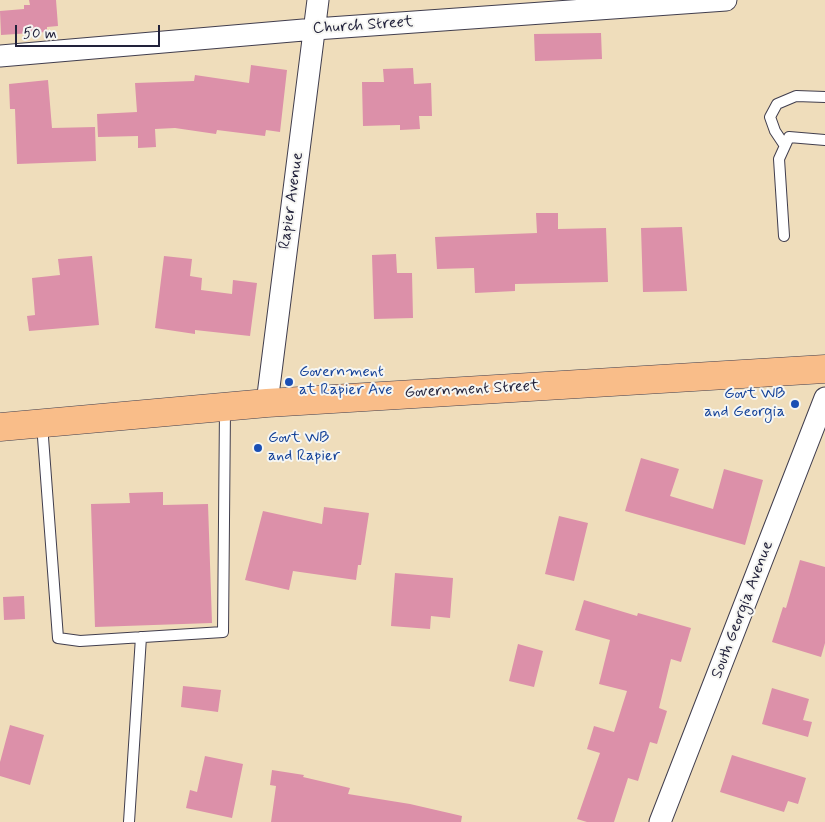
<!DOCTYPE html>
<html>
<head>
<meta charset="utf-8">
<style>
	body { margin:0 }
	#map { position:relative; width:825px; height:822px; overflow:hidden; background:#efddbb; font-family:Mynerve,sans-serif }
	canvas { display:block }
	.scale { position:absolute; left:15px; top:25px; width:145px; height:22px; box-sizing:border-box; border:2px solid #22223b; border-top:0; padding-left:6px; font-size:15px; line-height:18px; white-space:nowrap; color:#22223b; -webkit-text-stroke:4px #f6f6f2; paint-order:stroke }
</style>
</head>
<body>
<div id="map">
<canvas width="825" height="822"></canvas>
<div class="scale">50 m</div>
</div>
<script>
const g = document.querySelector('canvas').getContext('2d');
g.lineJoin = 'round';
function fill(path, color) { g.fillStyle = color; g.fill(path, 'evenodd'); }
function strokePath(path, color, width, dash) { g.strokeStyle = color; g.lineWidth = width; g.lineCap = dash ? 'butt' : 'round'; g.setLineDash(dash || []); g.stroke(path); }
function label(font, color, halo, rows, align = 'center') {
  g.font = font + ' Mynerve,sans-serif'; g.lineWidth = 4; g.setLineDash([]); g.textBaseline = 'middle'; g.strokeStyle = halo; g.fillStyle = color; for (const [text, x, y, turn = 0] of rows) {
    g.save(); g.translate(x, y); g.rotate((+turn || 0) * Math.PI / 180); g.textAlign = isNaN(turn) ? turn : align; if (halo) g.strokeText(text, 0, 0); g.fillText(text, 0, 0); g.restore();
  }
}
fill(new Path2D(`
	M29,0h27l2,26 -11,1v5l-46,3 -1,-24 24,-2v-4h6z
	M601,33l1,26 -67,2 -1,-27z
	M251,65l36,5 -7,62 -14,-2 -1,6 -48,-6 -1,4 -41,-6 -20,1 1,18 -18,1v-12l-40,1 -1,-23 40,-2 -2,-29 59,-2 1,-6 54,8z
	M413,68l1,16 17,-1 1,33h-13l1,13 -20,1v-5l-37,1 -1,-44h22l-1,-13z
	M48,80l4,48 43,-1 1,34 -79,3 -2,-55h-5l-1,-25z
	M536,213h22v16l48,-1 2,54 -93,2v7l-40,2 -1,-25 -37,1 -2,-32 102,-4z
	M682,227l5,64 -44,1 -2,-64z
	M396,254l1,19h15l1,45 -39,1 -2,-64z
	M92,256l7,69 -70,6 -2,-15 8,-1 -3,-37 28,-3 -2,-16z
	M164,256l28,3 -2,17 12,2 -1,12 31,4 1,-14 24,3 -7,53 -55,-6v4l-40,-6z
	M641,458l38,11 -9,27 43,13 11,-40 39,11 -18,65 -120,-34z
	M163,492v13l45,-1 4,119 -117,4 -4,-123 39,-1 -1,-10z
	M324,507l45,6 -8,52h-3l-2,15 -63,-9 -4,19 -44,-10 18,-69 59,13z
	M559,516l29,7 -14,58 -29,-7z
	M800,560l25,7v76l-4,14 -49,-15 11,-35 3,1z
	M395,573l58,5 -3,40 -19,-2 -1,13 -39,-3z
	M24,596l1,23 -21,1 -1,-23z
	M584,600l53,16 1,-3 53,15 -10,34 -10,-3 -12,49 8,3 -10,33 -7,-2 -12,39 -10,-3 -14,44h-27l-10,-3 23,-66 -13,-4 7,-23 20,6 13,-41 -28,-7 11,-44 -35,-10z
	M518,644l25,7 -9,36 -25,-6z
	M183,686l38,4 -3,22 -37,-5z
	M772,688l37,11 -6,21 9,2 -4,15 -46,-13z
	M10,725l34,10 -14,50 -30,-9v-14z
	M732,755l74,23 -8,26 -10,-3 -4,11 -64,-20z
	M205,756l38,8 -11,54 -46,-10 4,-18 7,2z
	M272,770l32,5 -1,2 47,11 -2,6 62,10 52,12 -1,6h-190l5,-36 -6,-1z`), '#dc90a9');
const service = new Path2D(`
	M785,146l-10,-15 -5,-14 7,-13 19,-8 29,1
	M784,236l-5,-77 10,-22 36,3
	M42,424l16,214 22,3 143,-9 2,-223
	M129,822l12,-185`);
const minor = new Path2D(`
	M0,56l315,-27 411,-29
	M267,403l51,-403
	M660,822l165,-424`);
const primary = new Path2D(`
	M0,427l267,-24 558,-34`);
strokePath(service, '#413e4e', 12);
strokePath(minor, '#413e4e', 23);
strokePath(primary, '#413e4e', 29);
strokePath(service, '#fff', 10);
strokePath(minor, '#fff', 21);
strokePath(primary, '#f9bd89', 28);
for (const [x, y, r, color] of [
	[289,382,5,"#1a4fb4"],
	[795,404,5,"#1a4fb4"],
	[258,448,5,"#1a4fb4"]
]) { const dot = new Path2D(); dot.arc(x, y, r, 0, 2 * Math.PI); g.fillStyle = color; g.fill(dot); strokePath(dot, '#f6f6f2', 2); }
label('16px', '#22223b', '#f6f6f2', [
	["Church Street",363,26,-4],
	["Rapier Avenue",292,201,-82],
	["Government Street",472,390,-3],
	["South Georgia Avenue",743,610,-69]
]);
label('16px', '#164399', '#f6f6f2', [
	["Government",299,373],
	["at Rapier Ave",299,391],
	["Govt WB",785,395,"right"],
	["and Georgia",785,413,"right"],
	["Govt WB",268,439],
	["and Rapier",268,457]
], 'left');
</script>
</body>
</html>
